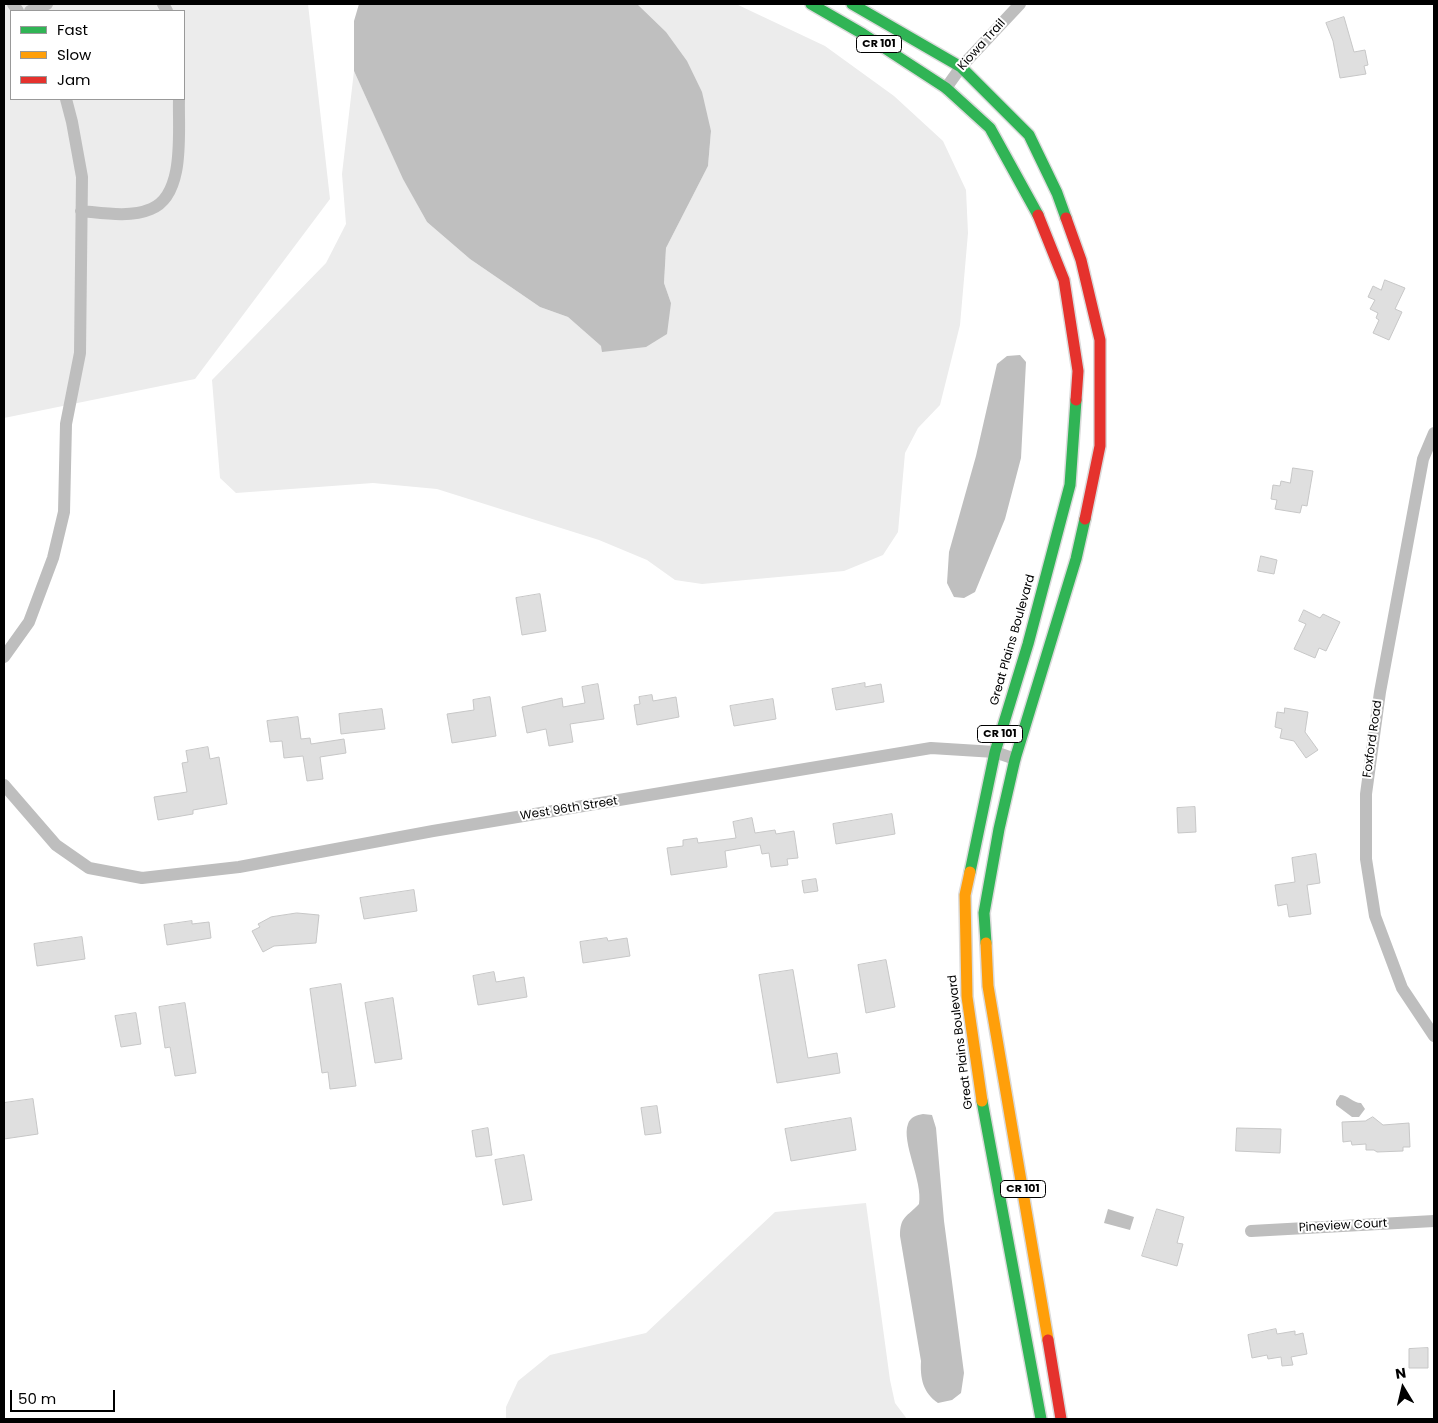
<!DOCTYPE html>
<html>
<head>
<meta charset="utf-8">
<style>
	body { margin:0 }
	#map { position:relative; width:1438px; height:1423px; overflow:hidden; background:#fff; font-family:Poppins,sans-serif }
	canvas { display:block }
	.frame { position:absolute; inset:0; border:5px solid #000; pointer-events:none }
	.legend { position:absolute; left:10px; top:10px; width:175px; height:90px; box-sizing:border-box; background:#fff; border:1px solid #999; margin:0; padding:6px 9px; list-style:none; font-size:15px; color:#000 }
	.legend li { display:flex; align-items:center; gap:10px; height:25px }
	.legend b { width:25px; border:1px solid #999 }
	.north { position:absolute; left:1378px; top:1363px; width:50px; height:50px; -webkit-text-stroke:4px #fff; paint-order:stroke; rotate:351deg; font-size:14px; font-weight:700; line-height:20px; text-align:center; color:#000 }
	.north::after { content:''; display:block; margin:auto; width:18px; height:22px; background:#000; clip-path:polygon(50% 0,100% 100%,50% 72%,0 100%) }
	.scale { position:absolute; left:10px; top:1390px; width:105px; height:22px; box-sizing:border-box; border:2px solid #000; border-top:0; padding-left:6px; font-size:15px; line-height:18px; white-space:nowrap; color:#000; -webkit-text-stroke:4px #fff; paint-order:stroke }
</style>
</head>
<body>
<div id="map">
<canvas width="1438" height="1423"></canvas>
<div class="frame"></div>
<ul class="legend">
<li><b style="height:6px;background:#30b455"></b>Fast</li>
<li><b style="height:6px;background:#ff9f0a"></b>Slow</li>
<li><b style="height:6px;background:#e5322d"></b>Jam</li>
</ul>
<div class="north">N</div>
<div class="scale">50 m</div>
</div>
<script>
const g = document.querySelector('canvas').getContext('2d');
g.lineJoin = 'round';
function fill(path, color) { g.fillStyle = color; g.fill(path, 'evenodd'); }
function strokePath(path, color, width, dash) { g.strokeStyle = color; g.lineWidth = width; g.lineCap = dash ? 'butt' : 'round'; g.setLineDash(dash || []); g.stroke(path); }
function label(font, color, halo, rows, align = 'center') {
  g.font = font + ' Poppins,sans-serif'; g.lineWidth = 4; g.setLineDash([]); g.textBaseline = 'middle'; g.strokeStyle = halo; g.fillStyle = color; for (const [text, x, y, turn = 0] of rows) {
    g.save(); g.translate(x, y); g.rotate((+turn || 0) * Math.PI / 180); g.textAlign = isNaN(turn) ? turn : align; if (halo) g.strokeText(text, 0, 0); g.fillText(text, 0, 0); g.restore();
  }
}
fill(new Path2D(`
	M4,4h304l22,195 -135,180 -191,39zM11,11h173v88h-173z
	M637,4h99l89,42 69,50 49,45 23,49 2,43 -8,92 -20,80 -22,23 -13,25 -7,79 -15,23 -39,16 -142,13 -27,-4 -28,-20 -48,-20 -162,-51 -64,-6 -137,10 -16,-15 -8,-98 114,-117 20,-39 -4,-50 12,-103 49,107 24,44 43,37 70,48 28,10 33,29 70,-43 -7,-20 2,-35 42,-82 3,-35 -65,-117z
	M866,1203l24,177 5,23 12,16h-401v-12l12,-26 32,-26 96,-22 129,-121z`), '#ececec');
fill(new Path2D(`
	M359,4h278l29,28 21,29 15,31 9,39 -3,35 -42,82 -2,35 7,20 -4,31 -21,13 -44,5 -1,-6 -33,-29 -28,-10 -70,-48 -43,-37 -24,-43 -49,-108v-50z
	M1020,355l6,7 -5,96 -16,61 -30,73 -11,6 -10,-1 -7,-14 2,-31 27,-96 21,-92 10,-8z
	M1340,1095c8,0 13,8 21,8l4,6 -6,8h-7l-16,-12v-4z
	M923,1114l9,1 4,13 8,93 20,152 -3,20 -9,7 -14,3c-15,-10 -18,-25 -17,-42l-21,-125c0,-20 7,-19 19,-32 4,-23 -18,-62 -11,-80 2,-7 9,-9 15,-10z
	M1108,1209l26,8 -4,13 -26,-7z`), '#bfbfbf');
const building = new Path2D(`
	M1344,17l10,35 11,-2 3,15 -4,1 2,8 -26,4 -7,-37 -7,-18z
	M1385,280l20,8 -10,21 7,3 -13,28 -16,-7 6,-13 -3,-2 2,-5 -8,-4 5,-9 -7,-3 5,-11 8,4z
	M1293,468l20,3 -6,35 -5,-1 -2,8 -25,-4 2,-9 -6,-1 2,-14 7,1 1,-5 9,2z
	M1261,556l16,4 -3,14 -16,-3z
	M540,594l6,37 -24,4 -6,-37z
	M1304,610l16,8 3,-4 17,8 -14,29 -7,-3 -4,10 -21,-9 12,-25 -7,-3z
	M865,683v4l16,-3 3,18 -48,8 -4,-21z
	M598,684l6,35 -34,5 3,18 -24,4 -3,-17 -19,4 -5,-26 40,-9 1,9 22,-4 -3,-16z
	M652,695l1,6 23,-4 3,20 -42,8 -3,-20 6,-1 -1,-7z
	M490,697l6,39 -44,7 -5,-29 27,-4 -1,-10z
	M773,699l3,20 -42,7 -4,-20z
	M1285,708l23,4 -3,20 13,18 -12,8 -12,-17 -14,-3 2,-9 -7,-2 2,-15 7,1z
	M382,709l3,20 -44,5 -2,-20z
	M298,717l3,22 9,-1 1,6 33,-5 2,14 -26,4 3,22 -16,2 -4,-25 -19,2 -2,-17 -12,1 -3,-21z
	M208,747l2,12 9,-2 8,47 -34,6v4l-35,6 -4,-23 33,-5 -5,-29 6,-1 -2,-11z
	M1195,807l1,25 -18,1 -1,-25z
	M892,814l3,20 -59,10 -3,-20z
	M752,818l3,15 20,-3 1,4 18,-3 4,27 -11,1 1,6 -17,2 -2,-14 -7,1 -2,-9 -35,6 2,16 -56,8 -4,-27 16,-2v-6l14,-2 1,5 38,-5 -3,-16z
	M1316,854l4,29 -13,2 4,29 -22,3 -2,-13 -9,2 -3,-21 20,-3 -3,-24z
	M816,879l2,12 -14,2 -2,-12z
	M414,890l3,21 -53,8 -4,-21z
	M297,913l22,2 -3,28 -42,3 -11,6 -11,-21 8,-4 -2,-3 13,-7z
	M192,921v3l17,-2 2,16 -44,7 -3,-20z
	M82,937l3,22 -48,7 -3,-22z
	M607,938l1,3 19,-3 3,18 -47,7 -3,-21z
	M886,960l9,47 -29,6 -8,-48z
	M793,970l15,88 29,-5 3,20 -63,10 -18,-108z
	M494,972l2,10 28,-5 3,20 -49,8 -5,-29z
	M341,984l15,102 -26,3 -2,-17 -6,1 -12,-84z
	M393,998l9,61 -27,4 -10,-60z
	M185,1003l11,70 -21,3 -5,-29 -5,1 -6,-41z
	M136,1013l5,31 -20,3 -6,-31z
	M33,1099l5,35 -34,5v-36z
	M657,1106l4,27 -16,2 -4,-27z
	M1373,1117l10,8 26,-2 1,24h-7v4l-26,1 -3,-2h-8v-6l-14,1 -1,-4 -8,1 -1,-20 23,-1z
	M851,1118l5,32 -65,11 -6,-32z
	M488,1128l4,27 -16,2 -4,-26z
	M1237,1128l44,1 -1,24 -44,-2z
	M524,1155l8,45 -29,5 -8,-45z
	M1157,1209l27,8 -7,26 6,1 -6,22 -35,-10z
	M1276,1329l1,5 18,-3v4l8,-2 4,21 -16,3 2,8 -11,1 -1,-9 -13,2 -1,-4 -15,3 -4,-23z
	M1428,1348v20h-19v-19z`);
fill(building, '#dfdfdf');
strokePath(building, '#c7c7c7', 1);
const fast = new Path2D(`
	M811,4l52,30 83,54 44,40 48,87
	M852,4l109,63 68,68 28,58 9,25
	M970,872l25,-120 33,-108 42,-159 6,-85
	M986,943l-2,-30 15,-84 16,-70 61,-200 9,-40
	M982,1101l59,318`);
const slow = new Path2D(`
	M970,872l-5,23 2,102 15,104
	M986,943l2,43 60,354`);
const jam = new Path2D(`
	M1038,215l26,65 14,91 -2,29
	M1066,218l15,42 19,80v106l-15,73
	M1048,1340l13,79`);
strokePath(fast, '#dbdbdb', 14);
strokePath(slow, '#dbdbdb', 14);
strokePath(jam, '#dbdbdb', 14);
strokePath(new Path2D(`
	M13,4l5,7
	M163,4l4,7
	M30,11l17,-7
	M946,88l15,-21 59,-63
	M81,211c22,2 49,7 70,-2 35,-14 27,-79 28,-110
	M1434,433l-11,26 -43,233 -14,102v65l9,57 27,72 32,48
	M4,657l25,-35 24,-64 11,-46 2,-88 14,-71 2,-176 -10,-55 -6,-23
	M4,785l52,60 33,23 53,10 97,-11 194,-36 498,-83 64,4 20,7
	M1251,1231l183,-10`), '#bebebe', 12);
strokePath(fast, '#30b455', 11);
strokePath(slow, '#ff9f0a', 11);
strokePath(jam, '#e5322d', 11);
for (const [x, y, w] of [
	[879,44,45],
	[1000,734,45],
	[1023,1189,45]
]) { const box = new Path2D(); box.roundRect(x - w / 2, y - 8.5, w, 17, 4); g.fillStyle = '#fff'; g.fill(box); strokePath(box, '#000', 1); }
label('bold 11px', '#000', null, [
	["CR 101",879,44],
	["CR 101",1000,734],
	["CR 101",1023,1189]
]);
label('12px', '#000', '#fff', [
	["Kiowa Trail",982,45,-48],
	["Great Plains Boulevard",1013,640,-74],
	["Foxford Road",1373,739,-82],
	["West 96th Street",569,809,-9],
	["Great Plains Boulevard",961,1042,-97],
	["Pineview Court",1343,1226,-3]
]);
</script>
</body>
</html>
